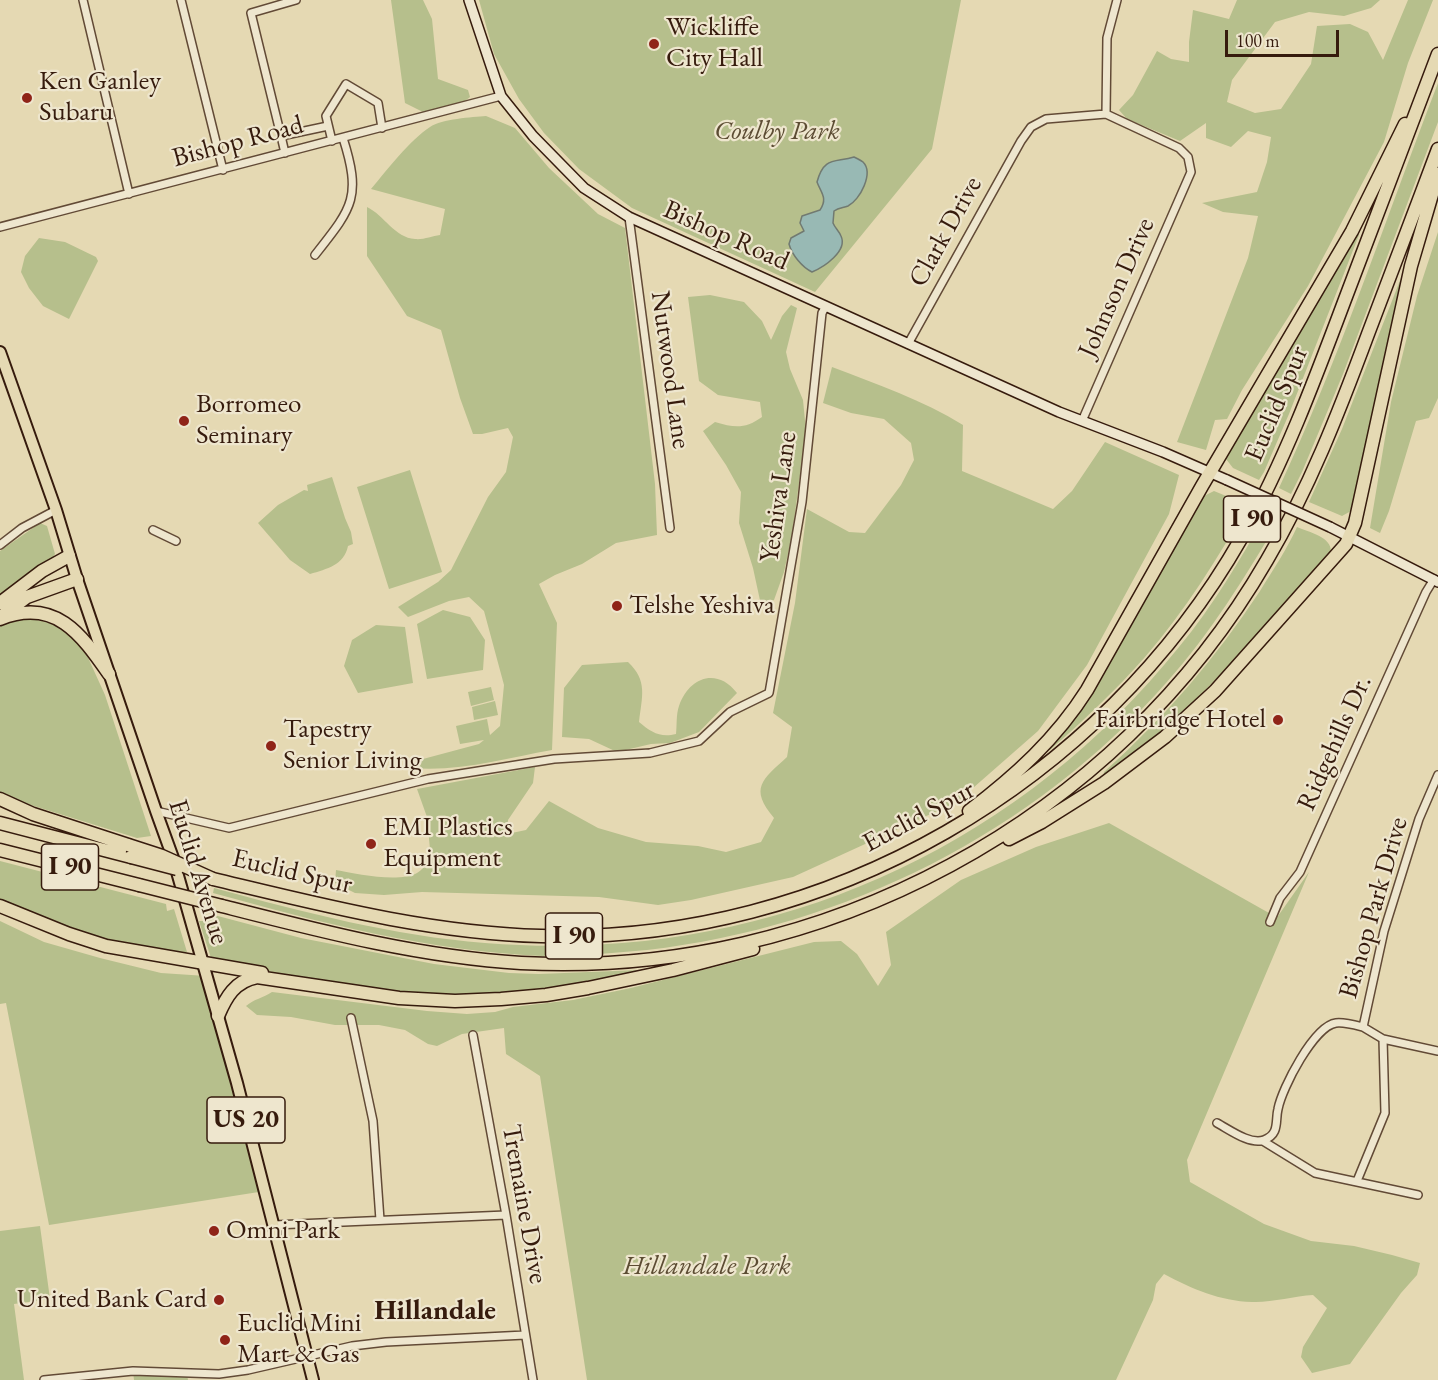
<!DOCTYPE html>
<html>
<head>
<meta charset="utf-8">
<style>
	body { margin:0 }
	#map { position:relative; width:1438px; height:1380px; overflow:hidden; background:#e5d9b3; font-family:"EB Garamond",serif }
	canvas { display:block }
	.scale { position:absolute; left:1225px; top:30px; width:114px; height:27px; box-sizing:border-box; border:3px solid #361b0d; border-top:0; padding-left:8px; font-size:18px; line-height:21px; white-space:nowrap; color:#361b0d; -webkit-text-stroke:4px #eee6ce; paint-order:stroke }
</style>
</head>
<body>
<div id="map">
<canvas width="1438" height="1380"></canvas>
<div class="scale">100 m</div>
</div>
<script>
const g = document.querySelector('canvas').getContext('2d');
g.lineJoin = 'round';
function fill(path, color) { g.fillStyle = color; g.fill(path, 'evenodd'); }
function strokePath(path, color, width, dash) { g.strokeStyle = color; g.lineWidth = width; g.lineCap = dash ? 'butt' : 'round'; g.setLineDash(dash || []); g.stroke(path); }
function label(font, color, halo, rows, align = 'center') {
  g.font = font + ' "EB Garamond",serif'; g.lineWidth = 4.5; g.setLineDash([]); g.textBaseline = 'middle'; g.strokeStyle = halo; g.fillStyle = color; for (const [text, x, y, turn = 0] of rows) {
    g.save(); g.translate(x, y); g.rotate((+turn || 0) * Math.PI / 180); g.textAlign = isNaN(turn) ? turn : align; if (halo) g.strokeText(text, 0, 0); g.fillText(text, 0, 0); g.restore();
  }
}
fill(new Path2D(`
	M391,0h32l9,19 6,60 30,11 2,7 -5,4 -42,11 -18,-9z
	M479,0h482l-29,149 -117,143 -183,-84 -53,-39 -35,-36 -25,-34 -25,-45z
	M1237,0h143l-9,8 -27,8 -35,-4 -34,10 -43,58 -5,22 28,11 26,-4 30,-45 6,-38 33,-2 18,8 15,28 25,-60h25l-25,63 -24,79 -76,144 -66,104 -15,29 -12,1 -9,30 -29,-8 71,-184 10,-42 -35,-4 -21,-9 55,-11 10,-30 4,-25 -23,-6 -17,16 -25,-9v-15l-26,18 -53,-22 -8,-9 14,-15 24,-44 14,8 18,3v-20l4,-32 36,9z
	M1438,83v39l-95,252 -41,98 -11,22 -12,-6c61,-131 107,-270 159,-405z
	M486,116l29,12 34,40 49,46 27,14 30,256 2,51 -41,8 -34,21 -27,11 -16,9 18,39 -5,127c-46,8 -92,22 -140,18l11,-9 56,-15 5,-4 -24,4 -4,-18 31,-7 3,16 10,-9 4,-41 -20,-74 -15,-14 -20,4 -41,16 -10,-10 40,-25 13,-12 37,-73 18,-25 7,-35 -5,-9 -26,6h-9l-13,-36 -19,-68 -34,-14 -40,-60v-49c17,8 28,31 48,32 8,1 17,-3 25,-4l5,-26 -74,-20c17,-20 38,-48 59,-62 12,-8 42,-10 56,-11z
	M1356,232h2l1,3 -70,179 -25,58 -5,8 -26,-12 -7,-9 5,-10 63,-107z
	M1438,232v166l-9,20 -13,3 -27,90 -9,22 -10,-5 21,-126 26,-106z
	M39,238l26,4 31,15 2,4 -29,58 -26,-13 -14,-18 -8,-16 4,-16z
	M1406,265l-38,177 -17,69 -9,5 -33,-14 33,-73z
	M710,295l34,7 18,19 9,19 11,-24 9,-11 6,3 -11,44 4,17 13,31 3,31 -14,104 -8,37 -10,28 -13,5 -8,-37 -14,-45 2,-31 -15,-27 -23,-34 12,-9c20,6 30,7 47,-5l-2,-15 -42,-7 -19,-14 -11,-84z
	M832,367c44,17 91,33 131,58l-1,46 91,38 19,-18 33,-49 74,33 -10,39 -82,151 -49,66 -81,71 -164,75 -102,23 -33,5 -59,-8 -177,-5 -38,3 -29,-2 -20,-10 1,-13c20,4 63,13 81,3 5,-3 10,-9 14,-13l-4,-43 -10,-28 118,-22 -2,16 -25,37 -1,14 19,-4 23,-29 49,27 48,14 52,4 28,6 35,-10 13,-24c-25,-30 -12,-38 13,-61l5,-30 -19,-14 22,-110 12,-94 42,23 16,1 36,-48 13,-25 -3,-17 -27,-24 -33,-6 -28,-10z
	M410,470l32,102 -53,17 -32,-102z
	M332,477l13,41 6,14 2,12 -5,2c-4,19 -21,23 -38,28l-20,-14 -32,-37 20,-18 26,-15 4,1 -1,-6z
	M1214,491l34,14c-30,53 -63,106 -103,152 -29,33 -62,64 -95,93l-2,-2 61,-89 91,-157 4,-6z
	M1266,514l13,6c-34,57 -68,113 -113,163 -133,150 -320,244 -519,267 -35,3 -70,7 -105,6 -112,-5 -221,-33 -329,-63l1,-5c89,24 180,48 271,55 270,22 524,-85 694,-296 34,-41 61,-87 87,-133z
	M40,523l7,3 8,28 -5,7 -50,35v-45z
	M1297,527c12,5 35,10 34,25 -53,59 -104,121 -164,174 -20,19 -39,39 -64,52l1,-6c60,-54 112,-114 156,-181 13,-21 27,-42 37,-64z
	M443,610l27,7 15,23 -2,30 -56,9 -10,-55z
	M28,618l27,6 25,16 25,55 46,141 -14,2 -116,-36 -21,-9v-167l9,-6z
	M376,625l29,2 8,56 -55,10 -14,-27 8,-26z
	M628,662c20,19 14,34 11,60 12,10 21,16 37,12 1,-8 0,-20 3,-28 10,-29 38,-39 58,-13l-38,39 -29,11 -19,1 -34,8 -28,-13 -27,-2 2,-49 18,-23z
	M491,687l3,13 -23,6 -3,-14z
	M495,701l3,14 -24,5 -2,-13z
	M1109,823l160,90 9,3 31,-44 -122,288 3,22 74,42 47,17 43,5 38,9 28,8 -3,12 -16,18 -51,71 -38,9 -11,-16 2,-10 24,-39 -14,-13c-19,1 -43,8 -61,7 -32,-1 -60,-13 -88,-28l-8,10 -3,16 -37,80h-529l-47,-304 -34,-22 -2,-26 -42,6 -25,12 -9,-2 -23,-14 -26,-5h-44l-44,-8 -34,-2 -11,-9c8,-7 17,-8 26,-14l155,19 40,3 28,-2 18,-5 60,-7 58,-12 183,-46 27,-1 16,13 21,32 13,-21 -5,-33 75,-52 75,-33z
	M0,861l166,43 1,7 7,-2 13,43 -7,2 -43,-7 -47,-11 -90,-36z
	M214,915l87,23 133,26 75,9 30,1 101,-4c-139,45 -290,22 -429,-12l-12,-37h7z
	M0,921l44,21 56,16 61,15 45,3 59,215 -216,34 -43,-222 -6,1z
	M40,1226l10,73 -36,5 10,76h-24v-149z
	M133,1371l54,3 1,6h-54z`), '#b6bf8c');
const water = new Path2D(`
	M854,157c2,1 8,4 9,5 11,11 -3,38 -15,44 -5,2 -9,1 -14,5l-1,12c2,5 6,8 8,13 7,15 -17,31 -29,36 -10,-5 -20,-17 -23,-28l2,-6 13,-7 -4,-8 2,-7 18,-6c8,-12 1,-17 -3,-28 7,-26 18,-19 37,-25z`);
fill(water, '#98b9b4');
strokePath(water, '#717a71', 1.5);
const street = new Path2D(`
	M83,0l46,194
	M181,0l42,170
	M296,0l-45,13 30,123 47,-10
	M1106,114l1,-76 10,-38
	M281,136l4,17
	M332,141l-6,-25 20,-32 32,19 4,25
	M629,217l41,311
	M0,227l501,-131
	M315,255c37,-47 47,-57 28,-117
	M908,344l113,-203 10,-14 15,-8 60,-5 73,34 9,9 3,15 -109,249
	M153,530l23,11
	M0,545l22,-17 34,-18
	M156,811l73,17 199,-49 126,-20 96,-6 49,-12 31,-29 39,-19 33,-191 20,-189 4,-7
	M1270,922l10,-24 20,-26 126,-280 8,-13
	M351,1018l22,103 7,99
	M1363,1027l20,12 55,12
	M473,1035l33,180 27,165
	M1217,1123c13,7 33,22 47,17 16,-6 11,-19 14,-31 4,-21 36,-83 58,-86 8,-1 19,2 27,4l21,-96 35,-112 19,-44
	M1263,1141l52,32 103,22
	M1357,1181l28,-68 -2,-74
	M274,1225l232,-10
	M44,1380l89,-9 86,3 29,-4 104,-24 34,-4 139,-7`);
const secondary = new Path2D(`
	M469,0l32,96 32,40 51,52 45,29 430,195 104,40 64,28
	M1330,527l108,55`);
const primary = new Path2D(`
	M0,352l56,158 21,69 79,232 17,47 64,225 76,297`);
const highway = new Path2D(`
	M0,603l42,-32 27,-15
	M3,615l24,-18 50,-18
	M0,619c55,-22 81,15 109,55
	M0,799l33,15 95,31
	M969,811c46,-35 87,-72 118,-121l115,-204 150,-255 53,-107
	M0,823l131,34
	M1009,839l33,-17 62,-39 61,-46 50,-46 131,-147 9,-21 56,-257 27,-92
	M0,850l139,35
	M213,879c109,26 216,54 328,57 286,8 560,-152 701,-399 42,-75 72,-155 102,-235 31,-83 63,-165 94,-248
	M0,906l69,28 37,12 156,27
	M222,906c98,25 197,51 299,57 301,16 595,-142 746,-403 42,-71 72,-148 101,-226 23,-61 47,-123 70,-185
	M218,1016c8,-19 17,-35 39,-39l142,21 56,3 46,-2 45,-4 42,-7 85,-18 80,-21`);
strokePath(street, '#624a36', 10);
strokePath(secondary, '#361b0d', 12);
strokePath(primary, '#361b0d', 14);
strokePath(highway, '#361b0d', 15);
strokePath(street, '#eee6ce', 7);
strokePath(secondary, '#eee6ce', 9);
strokePath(primary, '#e5d9b3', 10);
strokePath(highway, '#e5d9b3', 12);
const secondaryBridge = new Path2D(`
	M1227,480l103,47`);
const highwayBridge = new Path2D(`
	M128,845l34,11 51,23
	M131,857l46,12
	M139,885l83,21`);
strokePath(secondaryBridge, '#361b0d', 12, []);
strokePath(highwayBridge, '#361b0d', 15, []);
strokePath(secondaryBridge, '#eee6ce', 9);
strokePath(highwayBridge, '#e5d9b3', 12);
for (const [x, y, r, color] of [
	[654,44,6,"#8f2418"],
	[27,98,6,"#8f2418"],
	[184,421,6,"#8f2418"],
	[617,606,6,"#8f2418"],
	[1278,720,6,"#8f2418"],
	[271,746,6,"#8f2418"],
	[371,844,6,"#8f2418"],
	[214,1231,6,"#8f2418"],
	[219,1300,6,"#8f2418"],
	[225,1340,6,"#8f2418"]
]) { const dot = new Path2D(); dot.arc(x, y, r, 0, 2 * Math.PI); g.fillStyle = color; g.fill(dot); strokePath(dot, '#eee6ce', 2); }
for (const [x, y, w] of [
	[1252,519,57],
	[70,867,57],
	[574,936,57],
	[246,1120,78]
]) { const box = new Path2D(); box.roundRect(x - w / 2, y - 23, w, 46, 4.5); g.fillStyle = '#eee6ce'; g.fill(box); strokePath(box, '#361b0d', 1.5); }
label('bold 26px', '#361b0d', null, [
	["I 90",1252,519],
	["I 90",70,867],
	["I 90",574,936],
	["US 20",246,1120]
]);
label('27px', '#361b0d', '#eee6ce', [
	["Wickliffe",666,28],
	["City Hall",666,59],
	["Ken Ganley",39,82],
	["Subaru",39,113],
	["Borromeo",196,405],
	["Seminary",196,436],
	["Telshe Yeshiva",629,606],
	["Fairbridge Hotel",1266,720,"right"],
	["Tapestry",283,730],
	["Senior Living",283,761],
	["EMI Plastics",383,828],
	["Equipment",383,859],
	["Omni Park",226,1231],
	["United Bank Card",207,1300,"right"],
	["Euclid Mini",237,1324],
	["Mart & Gas",237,1355]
], 'left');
label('italic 27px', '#5c4c33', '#eee6ce', [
	["Coulby Park",777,132],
	["Hillandale Park",707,1267]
]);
label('27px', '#361b0d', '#eee6ce', [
	["Bishop Road",238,142,-15],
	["Clark Drive",946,232,-61],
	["Bishop Road",726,236,24],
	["Johnson Drive",1117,288,-66],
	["Nutwood Lane",670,370,82],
	["Euclid Spur",1277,404,-67],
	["Yeshiva Lane",779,497,-82],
	["Ridgehills Dr.",1335,743,-66],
	["Euclid Spur",919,817,-28],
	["Euclid Avenue",198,872,73],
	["Euclid Spur",292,872,13],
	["Bishop Park Drive",1374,908,-74],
	["Tremaine Drive",524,1204,80]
]);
label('bold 28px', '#361b0d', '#eee6ce', [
	["Hillandale",435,1311]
]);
</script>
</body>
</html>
